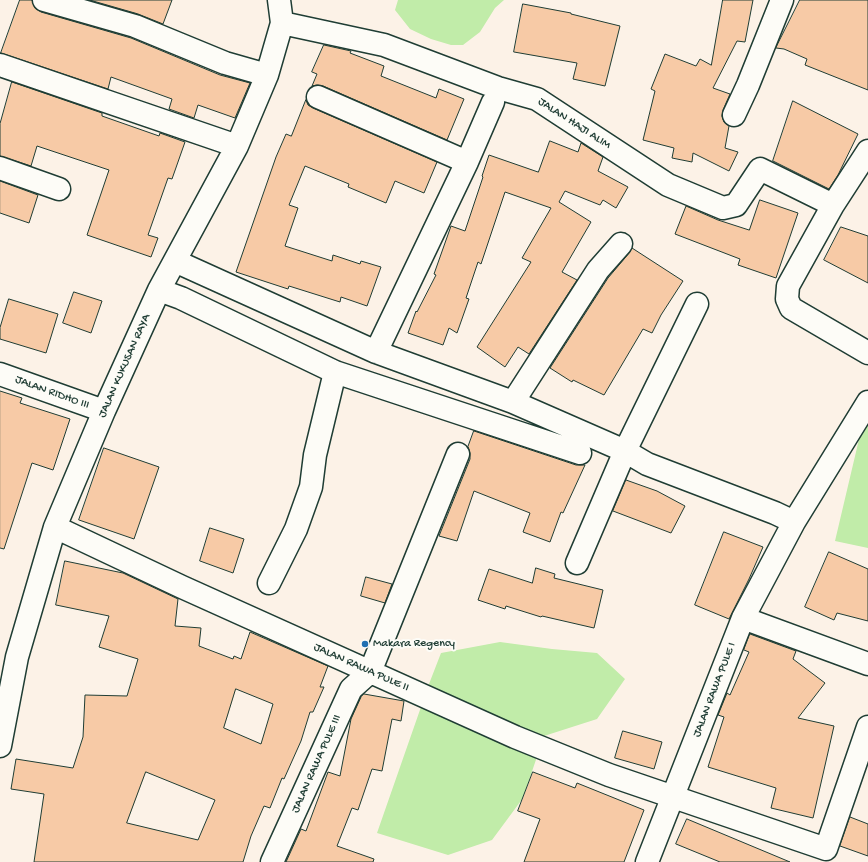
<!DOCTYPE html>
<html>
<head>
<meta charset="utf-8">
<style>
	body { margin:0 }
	canvas { display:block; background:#fcf2e7 }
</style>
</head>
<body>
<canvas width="868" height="862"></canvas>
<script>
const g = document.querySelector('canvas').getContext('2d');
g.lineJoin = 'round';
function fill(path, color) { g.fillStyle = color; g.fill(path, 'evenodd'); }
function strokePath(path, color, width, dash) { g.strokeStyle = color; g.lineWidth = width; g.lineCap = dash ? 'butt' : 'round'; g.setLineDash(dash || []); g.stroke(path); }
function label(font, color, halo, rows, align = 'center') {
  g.font = font + ' "Gochi Hand",sans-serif'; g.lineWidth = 4; g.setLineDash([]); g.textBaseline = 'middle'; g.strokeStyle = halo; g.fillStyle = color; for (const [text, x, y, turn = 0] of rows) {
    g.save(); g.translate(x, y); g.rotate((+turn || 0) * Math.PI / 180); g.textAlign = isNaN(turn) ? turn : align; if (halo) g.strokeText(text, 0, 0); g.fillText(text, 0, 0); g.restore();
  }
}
fill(new Path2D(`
	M398,0h106l-9,8 -15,24 -17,13h-12l-20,-6 -21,-10 -15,-19z
	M868,401v147l-33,-7z
	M500,642l52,7 45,4 28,26 -28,40 -53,17 -21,62 -31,42 -44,15 -71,-22 52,-149 12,-31z`), '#c1eca9');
const building = new Path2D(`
	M20,0h12l3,8 6,4 90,26 89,37 30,8 -15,35 -37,-13 -4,13 -25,-9 3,-10 -61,-22 -3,12 -107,-36z
	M90,0h82l-9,24 -25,-10z
	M723,0h30l-8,42 -8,-1 -24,47 17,6 -7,16 -1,6 2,6 5,4 -4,22 13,4 -9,19 -36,-18 -1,9 -20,-4 2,-10 -31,-8 12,-49 -4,-2 14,-35 31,12 4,-7 11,6z
	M800,0h68v90l-63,-25 2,-6 -23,-10 -8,-1z
	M523,4l48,9v1l49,12 -15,60 -32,-7 4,-16 -63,-11z
	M324,45l27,6 -1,2 34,13 -3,10 55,22 3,-9 25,10 -17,41 -124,-54 -6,-1 -5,1 5,-12 -5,-2z
	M12,82l90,31v3l57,20 1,-3 25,9 -13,37 -4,-1 -20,57 10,3 -7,19 -64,-22 22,-65 -72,-24 -6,20 -31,-10v-32z
	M306,100l2,5 5,3 124,54 -13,31 -29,-12 -9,22 -38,-16 1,-3 -44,-18 -16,39 9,3 -13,38 47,15 1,-6 27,9 1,-3 20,6 -14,39 -26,-9 -1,5 -51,-16 -1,3 -52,-17 40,-115 10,-23 5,2z
	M793,101l65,33 -20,41 -9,14 -56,-28z
	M550,141l28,11 3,-9 22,14 -5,14 30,16 -12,21 -13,-8 -3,5 -35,-14 -6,11 32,20 -29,50 15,8 -48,74 -11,-7 -13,20 -28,-20 54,-85 -9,-4 29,-50 -46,-16 -24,72 -3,-2 -12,36 3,1 -12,34 -8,-5 -6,17 -35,-12 8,-22 1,1 19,-37 -2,-1 17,-48 14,5 18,-54 -1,-1 7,-21 49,17z
	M0,181l38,14 -9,28 -29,-10z
	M760,200l38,13 -22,65 -38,-13 2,-6 -65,-25 11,-28 32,14 31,10z
	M841,227l27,9v47l-44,-23z
	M632,248l51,33 -22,34 -9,18 -9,-4 -39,66 -31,-15 -1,2 -22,-14 58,-90 22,-26z
	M74,292l28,9 -11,32 -28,-10z
	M9,299l49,15 -12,39 -46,-14v-11z
	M0,391l22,7 -2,5 50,16 -17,51 -21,-7 -28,86 -4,-1z
	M474,431l102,34h9l-22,48 -2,-1 -11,30 -27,-10 7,-19 -56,-22 -17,50 -18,-5 31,-77v-6l-2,-6z
	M104,448l55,19 -25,72 -55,-19z
	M626,480l31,11 28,15 -14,27 -58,-22z
	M210,528l34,11 -11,34 -33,-12z
	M724,532l39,15 -14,32 -20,40 -34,-14z
	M829,552l39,17v52l-31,-8 -3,7 -29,-13z
	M65,561l58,12 55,26 -3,27 26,2 -2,18 34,13 1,-3 7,3 9,-27 78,34 -8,21h4l-11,25h-3l-9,29 -17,38 -2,-1 -12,30 -6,-2 -13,30 -8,26h-209l10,-68 -33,-5 5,-30 57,9 10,-31 2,-42 42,1 11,-37 -39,-12 10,-31 -53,-11zM236,689l37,15 -12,40 -37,-16zM146,772l69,28 -17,40 -71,-17z
	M536,568l19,6 -1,4 49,12 -9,38 -52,-12 -1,1 -35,-11 -1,3 -27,-9 11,-31 43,14z
	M366,577l26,7 -7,19 -24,-7z
	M750,634l46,17 -3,8 32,24 -27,35 36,8 -21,92 -42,-10 5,-20 -68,-21 16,-50 -6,-2 9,-22 3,2 19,-43 -5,-2z
	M364,694l40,7 -3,20 -9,-2 -10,52 -10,-2 -14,41 -6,-2 -15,38 37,13 -1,3h-87l15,-33 5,2 22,-59 12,4 11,-57 10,-22z
	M623,731l39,11 -8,27 -39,-11z
	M533,772l42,16 2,-5 67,27 -20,52h-100l16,-43 -22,-8z
	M850,817l18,7v32l-28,-10z
	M687,819l103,43h-70l-44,-18z`);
fill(building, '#f7caa6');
strokePath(building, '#1f3d34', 1);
const minor = new Path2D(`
	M44,0l91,26 90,37 42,12
	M282,23l102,22 114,43 39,11 131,86 55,23 13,-3 24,-36 73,36
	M0,65l237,81
	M318,97l149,65
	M734,115l14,-30 34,-85
	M868,151l-35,54 -45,81 -1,13 4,9 77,45
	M0,168l59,21
	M175,261l201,91 137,50 112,49 22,13 128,49 19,9
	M159,290l22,8 154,74 245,81
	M376,352l91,-190 26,-60
	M0,374l104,37
	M513,402l85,-132 23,-26
	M55,527l127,60 333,150 94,38 217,74 42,-122
	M577,563l48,-112 72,-147
	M269,583l27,-54 15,-42 4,-32 20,-83
	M743,618l125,46
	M0,746l17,-89 38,-130 49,-116 55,-121 78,-144 30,-71 15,-52 -3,-23
	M272,862l79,-173 19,-17 88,-218
	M647,862l96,-244 51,-96 74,-120`);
strokePath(minor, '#1f3d34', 25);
strokePath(minor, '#fdfcf7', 22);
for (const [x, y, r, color] of [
	[365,644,4,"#1f6fb2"]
]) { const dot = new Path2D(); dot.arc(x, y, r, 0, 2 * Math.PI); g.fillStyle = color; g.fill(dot); strokePath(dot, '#fdfcf7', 1.5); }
label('12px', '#1f3d34', '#fdfcf7', [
	["JALAN HAJI ALIM",574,124,33],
	["JALAN KUKUSAN RAYA",125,366,-66],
	["JALAN RIDHO III",52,393,20],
	["JALAN RAWA PULE II",361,668,24],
	["JALAN RAWA PULE I",715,690,-69],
	["JALAN RAWA PULE III",317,764,-66]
]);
label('12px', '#1f3d34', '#fdfcf7', [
	["Makara Regency",373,644]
], 'left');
</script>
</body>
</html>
